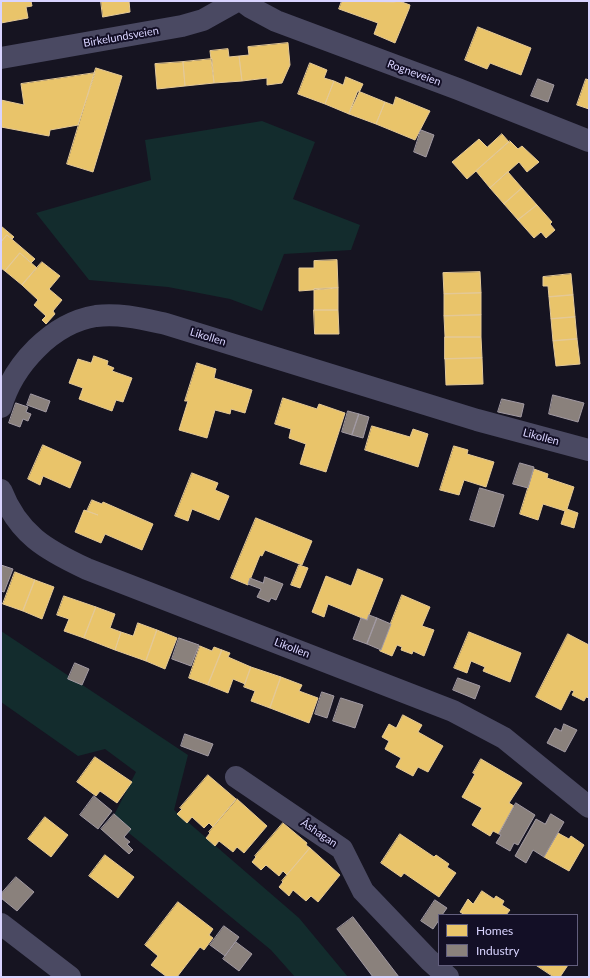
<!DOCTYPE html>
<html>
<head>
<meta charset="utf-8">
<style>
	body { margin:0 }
	#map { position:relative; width:590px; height:978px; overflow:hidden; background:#161421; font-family:Lato,sans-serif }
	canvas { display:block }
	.frame { position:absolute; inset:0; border:2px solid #d9d4ff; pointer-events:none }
	.legend { position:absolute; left:438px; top:914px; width:140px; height:52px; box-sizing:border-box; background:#130f26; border:1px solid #625e7d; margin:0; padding:5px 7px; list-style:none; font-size:12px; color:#d9d4ff }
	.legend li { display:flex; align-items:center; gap:8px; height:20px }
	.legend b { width:20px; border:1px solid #625e7d }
</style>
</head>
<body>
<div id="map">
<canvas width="590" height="978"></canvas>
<div class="frame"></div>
<ul class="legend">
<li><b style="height:11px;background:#e9c46a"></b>Homes</li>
<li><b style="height:11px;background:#8a817c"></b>Industry</li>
</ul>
</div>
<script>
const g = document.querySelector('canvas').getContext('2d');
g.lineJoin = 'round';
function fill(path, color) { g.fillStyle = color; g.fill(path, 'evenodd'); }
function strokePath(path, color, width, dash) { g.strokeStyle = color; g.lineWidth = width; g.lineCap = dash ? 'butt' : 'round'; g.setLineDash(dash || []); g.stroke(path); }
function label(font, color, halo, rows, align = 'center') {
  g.font = font + ' Lato,sans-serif'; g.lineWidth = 4; g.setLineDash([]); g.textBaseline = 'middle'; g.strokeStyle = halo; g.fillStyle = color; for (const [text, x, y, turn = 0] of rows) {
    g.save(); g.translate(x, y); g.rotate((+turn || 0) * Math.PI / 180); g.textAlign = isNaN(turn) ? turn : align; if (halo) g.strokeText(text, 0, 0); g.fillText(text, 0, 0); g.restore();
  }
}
fill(new Path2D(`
	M262,121l53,21 -22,57 67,26 -9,25 -67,4 -22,57 -32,-12 -62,-12 -79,-7 -53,-67 115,-33 -6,-40z
	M1,631l187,124 -14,55 125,108 49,59h-53l-24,-27 -159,-131 24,-47 -31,-23 -27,7 -77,-54z`), '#132c2d');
const homes = new Path2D(`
	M1,1h30l1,5 -6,1 2,11 -27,5z
	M101,1h28l1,11 -27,5z
	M342,1l52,1 5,-1 11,4 -1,4 -14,34 -21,-9 4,-11 -39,-14z
	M478,27l53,21 -10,27 -31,-12 -3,6 -22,-9z
	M288,43l2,22 -8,18 -15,2v-7l-25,3 -3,-25 10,-1 -1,-8z
	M228,49l1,8 10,-1 3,25 -28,2 -4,-32z
	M212,59l2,24 -29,3 -2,-24z
	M183,62l2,24 -28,3 -2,-25z
	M310,63l17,7 -3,8 10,3 -9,23 -27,-10z
	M96,68l26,8 -29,96 -26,-8z
	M95,73l-17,52 -28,5 -1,6 -48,-9v-27l23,5 -3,-21z
	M346,77l17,7 -14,30 -24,-10 9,-23 9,4z
	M586,79l3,1v29l-12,-4z
	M358,91l27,11 -9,22 -27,-10z
	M396,97l34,14 -15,29 -39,-16 9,-22 8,3z
	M502,134l7,8 -42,37 -15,-17 27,-23 8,8z
	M510,141l8,8 4,-3 17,16 -12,10 -8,-10 -29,26 -14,-17z
	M508,172l14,16 -18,16 -14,-16z
	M522,188l15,17 -19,15 -14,-16z
	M537,205l15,17 -2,2 5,6 -9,8 -5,-6 -7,6 -16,-18z
	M1,226l13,11 -2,2 -5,-4 -6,7z
	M7,235l28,24 -4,4 -11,-10 -15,18 -4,-3v-26z
	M20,253l17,15 -15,17 -17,-14z
	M337,260l1,28 -39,3v-23h15v-7z
	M42,262l18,14 -11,13 13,11 -9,11 2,3 -9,10 -4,-4 4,-4 -12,-11 4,-5 -16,-15z
	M480,272l1,21 -37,1 -1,-21z
	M571,274l2,21 -24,2 -1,-11h-5v-9z
	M338,288v22h-24v-21z
	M481,293v22l-37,1v-22z
	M573,295l2,22 -24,2 -2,-22z
	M314,310h24l1,24h-24z
	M481,315v22h-36l-1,-21z
	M575,317l2,22 -24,2 -2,-22z
	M445,337h36l1,21 -37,1z
	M577,339l3,25 -24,2 -3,-25z
	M94,356l14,5 -1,4 7,3 -2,3 20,7 -9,24 -7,-2 -4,11 -33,-12 4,-11 -14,-5 9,-24 13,4z
	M482,358l1,26 -37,1 -1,-26z
	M197,363l19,6 -2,9 38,12 -7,23 -14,-4 -1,5 -15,-4 -8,28 -28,-8 9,-29h-3z
	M283,398l34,11 2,-5 26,9 -19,59 -26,-8 6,-20 -17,-6 2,-9 -16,-5z
	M372,426l38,11 3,-8 15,5 -10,33 -53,-17z
	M43,445l38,17 -11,26 -27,-12 -3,9 -12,-6z
	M454,446l14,4 -1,4 27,8 -8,25 -22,-7 -5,15 -19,-5z
	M534,469l14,5 -1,4 27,9 -7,22 11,4 -4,15 -13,-4 4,-13 -22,-7 -5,16 -18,-6z
	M192,473l26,10 -3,7 14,6 -10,24 -27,-11 -4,12 -13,-5z
	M92,500l10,4 1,-2 50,22 -11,26 -37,-16 -4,9 -26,-11 9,-22 14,5 -11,-4z
	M256,518l56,23 -10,24 -37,-15 -3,6 -2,-1 -12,30 -17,-7z
	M299,565l9,3 -8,20 -9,-3z
	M358,569l25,10 -16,41 -39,-16 -4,13 -12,-5 14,-36 25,10z
	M15,572l20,8 -12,31 -20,-7z
	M35,580l19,7 -12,32 -19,-8z
	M402,595l28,12 -8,19 12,4 -10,26 -11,-5 -1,3 -11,-4 1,-3 -5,-2 -5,11 -12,-5z
	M64,596l32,11 -12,31 -20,-7 5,-12 -12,-4z
	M96,607l19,7 -5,14 11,4 -6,18 -31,-12z
	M138,623l19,7 -11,31 -31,-11 6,-18 12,4z
	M157,630l20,8 -12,31 -19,-8z
	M469,632l52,21 -11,29 -27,-11 2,-4 -14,-6 -4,12 -13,-5z
	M568,634l21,11v53l-3,-1 -2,4 -12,-6 2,-4 -3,-1 -10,20 -25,-13z
	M200,646l12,5 2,-4 8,3 -14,35 -19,-7z
	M222,650l8,3 -2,4 23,10 -6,17 -12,-5 -5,14 -20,-8z
	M251,667l30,10 -11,31 -19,-7 4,-10 -11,-4z
	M281,677l21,8 -3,6 19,7 -9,25 -39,-15z
	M403,715l19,10 -4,7 25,14 -15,26 -10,-5 -5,9 -17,-9 5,-9 -16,-9 4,-8 -7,-4 7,-13 7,4z
	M95,757l37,25 -15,21 -17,-12 -4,5 -19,-14z
	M481,759l41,24 -13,20 5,3 -15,28 -6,-3 -3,5 -18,-11 10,-17 -20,-11 13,-23 -2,-1z
	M208,775l28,24 -23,28 -4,-4 -5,5 -12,-11 -5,6 -10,-9 5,-5 -2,-1z
	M237,799l30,27 -23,27 -7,-6 -4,5 -14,-11 -4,5 -9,-8 4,-5 -1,-1z
	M45,817l23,18 -17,22 -23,-18z
	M283,823l24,20 -1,2 4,3 -23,27 -4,-4 -4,5 -13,-11 -5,5 -9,-8 4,-5 -1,-1z
	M558,833l11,6 2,-3 13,9 -15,26 -25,-14z
	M400,834l34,23 2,-2 13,9 -2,3 9,6 -17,24 -35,-24 -3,4 -20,-14z
	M310,848l30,27 -22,27 -7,-6 -5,5 -13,-11 -4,6 -10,-9 4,-5 -1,-1z
	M105,855l29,22 -16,21 -29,-22z
	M482,891l12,8 2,-3 8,5 -2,4 8,5 -4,5h-41l-5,-3 8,-13 5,5z
	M178,902l35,27 -4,6 4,3 -9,12 -4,-3 -23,30h-10l-16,-12 7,-9 -13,-11z
	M536,965h32l-8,12h-6z`);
fill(homes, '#e9c46a');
strokePath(homes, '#e4c997', 1);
const industry = new Path2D(`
	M538,79l16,6 -6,17 -17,-6z
	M421,130l13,5 -8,22 -12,-5z
	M31,394l19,7 -4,11 -19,-7z
	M553,395l31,8 -6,19 -29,-8z
	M502,399l22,5 -3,13 -23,-5z
	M16,403l12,4 -2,5 5,2 -3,7 -5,-2 -3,8 -11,-4z
	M348,411l11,3 -7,21 -10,-3z
	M359,414l10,3 -6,21 -11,-3z
	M520,463l14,4 -6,21 -15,-4z
	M480,488l24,7 -10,32 -24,-7z
	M1,565l12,4 -9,23 -3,-1z
	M265,577l18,7 -7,16 -5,-2 -2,4 -12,-5 4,-8 -13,-5 2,-6 13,5z
	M369,615l8,3 -10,26 -14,-5 8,-21 6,2z
	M377,618l14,6 -10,26 -14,-6z
	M179,638l20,7 -8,21 -19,-7z
	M75,663l14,6 -7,16 -14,-6z
	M458,678l22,8 -5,13 -22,-9z
	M322,692l12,4 -7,22 -12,-4z
	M341,698l22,7 -8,23 -22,-7z
	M564,724l13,6 -12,22 -18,-9 8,-15 6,3z
	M185,734l28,10 -5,12 -27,-10z
	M94,796l18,15 -14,18 -18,-14z
	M516,803l19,12 -17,30 -4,-2 -4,8 -14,-8 5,-8 -2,-1z
	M114,814l17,15 -7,8 6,5 -3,2 6,6 -4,4 -28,-25z
	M551,814l13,8 -20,35 -11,-7 -7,13 -11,-7 21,-37 9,5z
	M16,877l18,15 -17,19 -16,-13v-4z
	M435,900l12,8 -5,7h-3v5l-6,9 -12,-8z
	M353,917l46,60h-26l-36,-48z
	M224,926l15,11 -14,19 -15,-11z
	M236,942l16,12 -13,17 -16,-12z`);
fill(industry, '#8a817c');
strokePath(industry, '#a29aa3', 1);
strokePath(new Path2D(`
	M242,1l8,6 26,14 182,68 131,52
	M1,58l181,-32 21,-6 34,-19
	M1,407c12,-42 51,-84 95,-91 24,-3 47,3 70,8l311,96 112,30
	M1,490c17,44 45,60 86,79l366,142 51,27 85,69
	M236,777l106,72 21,42 66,69 19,17
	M1,924l69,53`), '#4a4962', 22);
label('11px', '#d9d4ff', '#130f26', [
	["Birkelundsveien",121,37,-10],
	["Rogneveien",414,73,20],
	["Likollen",208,337,17],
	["Likollen",541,437,15],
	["Likollen",292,648,21],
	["Åshagan",319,833,34]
]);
</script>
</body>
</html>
